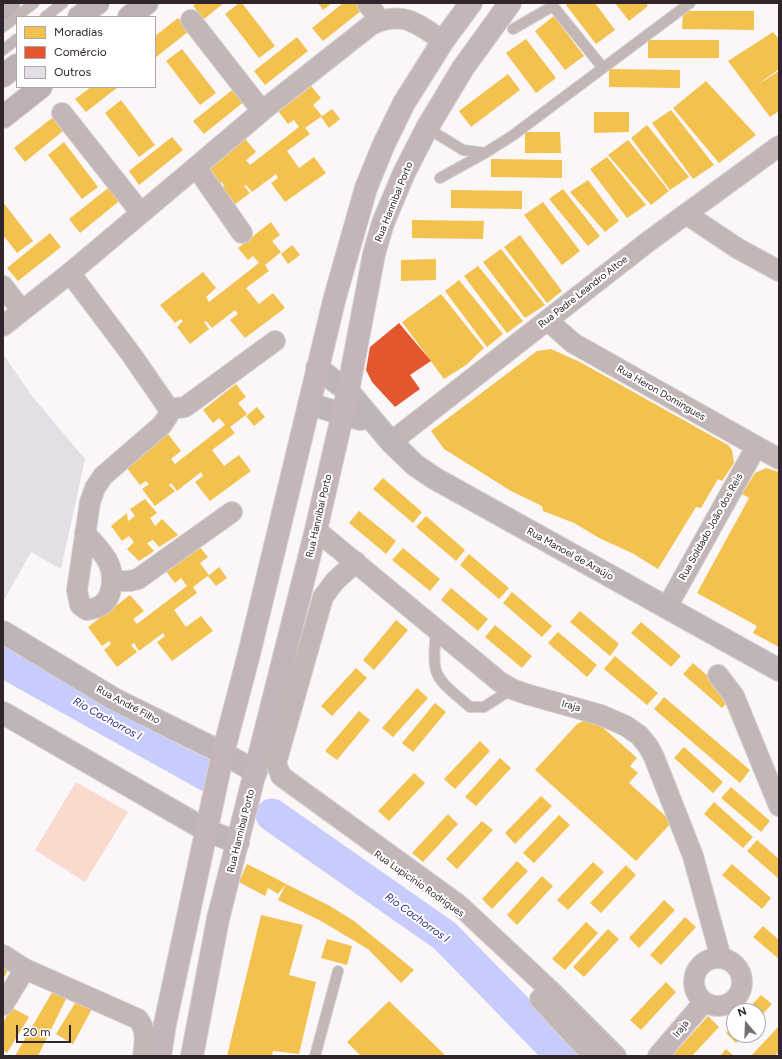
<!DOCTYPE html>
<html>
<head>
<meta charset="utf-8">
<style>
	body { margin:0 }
	#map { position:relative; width:782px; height:1059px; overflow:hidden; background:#fbf7f9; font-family:Figtree,sans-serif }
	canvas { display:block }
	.frame { position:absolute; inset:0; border:4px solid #30252b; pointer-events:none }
	.legend { position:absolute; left:16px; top:16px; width:140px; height:72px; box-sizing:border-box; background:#fff; border:1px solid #aca8aa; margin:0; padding:5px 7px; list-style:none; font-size:12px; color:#30252b }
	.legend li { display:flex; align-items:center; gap:8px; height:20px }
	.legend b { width:20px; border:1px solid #aca8aa }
	.north { position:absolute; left:726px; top:1003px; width:40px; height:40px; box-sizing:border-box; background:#fff; border:1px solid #aca8aa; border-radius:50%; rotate:341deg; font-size:11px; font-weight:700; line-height:16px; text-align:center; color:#30252b }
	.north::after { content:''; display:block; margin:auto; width:14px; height:18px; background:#776e73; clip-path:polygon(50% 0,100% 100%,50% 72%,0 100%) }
	.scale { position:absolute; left:16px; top:1025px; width:55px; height:18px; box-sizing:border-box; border:2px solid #30252b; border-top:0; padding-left:5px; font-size:12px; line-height:14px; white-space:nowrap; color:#30252b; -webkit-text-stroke:3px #fff; paint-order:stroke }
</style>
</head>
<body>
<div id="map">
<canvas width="782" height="1059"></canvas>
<div class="frame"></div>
<ul class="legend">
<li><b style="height:11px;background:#f2c14e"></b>Moradias</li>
<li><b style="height:11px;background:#e4572e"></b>Comércio</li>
<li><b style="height:11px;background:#e4dfe5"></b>Outros</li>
</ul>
<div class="north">N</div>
<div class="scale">20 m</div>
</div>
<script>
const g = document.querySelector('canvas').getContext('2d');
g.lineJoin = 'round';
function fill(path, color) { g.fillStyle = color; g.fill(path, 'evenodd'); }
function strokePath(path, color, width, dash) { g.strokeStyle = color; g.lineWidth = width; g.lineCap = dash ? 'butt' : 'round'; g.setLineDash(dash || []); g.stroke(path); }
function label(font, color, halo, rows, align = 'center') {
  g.font = font + ' Figtree,sans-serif'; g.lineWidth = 4; g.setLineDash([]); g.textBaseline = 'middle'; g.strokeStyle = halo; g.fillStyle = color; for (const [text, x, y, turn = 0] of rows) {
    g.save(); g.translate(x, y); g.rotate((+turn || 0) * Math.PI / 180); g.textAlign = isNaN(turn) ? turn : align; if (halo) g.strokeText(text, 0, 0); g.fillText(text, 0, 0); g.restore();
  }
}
fill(new Path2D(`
	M76,782l52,30 -43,70 -50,-32z`), '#f9dacc');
fill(new Path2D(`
	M196,3h28l-20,16 -11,-13z
	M239,3h3l33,43 -16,12 -34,-44z
	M318,3h14l-9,7z
	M343,3h20l3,4 -43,34 -11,-13z
	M568,3h27l20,27 -19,14 -30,-39z
	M615,3h31l2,3 -19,15z
	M683,11h71v19l-72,-1z
	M554,16l30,40 -19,14 -30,-39z
	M178,18l11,13 -34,27v-22z
	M773,32l6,7v30l-22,16 22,-14v40l-9,6 -42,-56z
	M297,37l11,14 -43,34 -11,-14z
	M526,39l30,39 -20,15 -30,-40z
	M648,40h71v18h-71z
	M182,49l34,44 -16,12 -34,-44z
	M609,69l71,1v18l-71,-1z
	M508,74l12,16 -49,37 -12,-16z
	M706,81l50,54 -37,28 -46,-55z
	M311,86l10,12 -8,7 9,11 -17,12 5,6 -23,17 12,17 15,-11 12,16 -41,29 -14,-19 7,-5 -2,-4 -24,18 -6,-7 -2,1 6,7 -20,15 -13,-17 7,-5 -2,-4 -7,5 -14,-18 42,-33 13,16 -10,8 4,5 49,-38 -5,-7 -6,4 -10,-13z
	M91,87h27l-32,25 -11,-13z
	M236,87l10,13 -42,34 -11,-13z
	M121,100l34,45 -16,12 -34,-44z
	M332,109l8,10 -11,9 -8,-11z
	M671,110l43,55 -21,14 -41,-56z
	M594,112h35v20l-35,1z
	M57,114l11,13 -43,35 -11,-14z
	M647,125l42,52 -19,13 -39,-52z
	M525,132h35l1,21h-36z
	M172,137l11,13 -44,35 -10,-14z
	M628,140l41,51 -18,14 -43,-50z
	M64,142l34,45 -16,12 -34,-44z
	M607,157l39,48 -19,13 -37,-49z
	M491,159l71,1v18l-71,-1z
	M588,180l31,41 -14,11 -35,-40z
	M112,185l11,13 -43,35 -11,-14z
	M563,189l37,47 -12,10 -39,-47z
	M451,190l71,1v18l-71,-1z
	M3,202l30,39 -16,12 -14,-18z
	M543,202l37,49 -18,14 -38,-50z
	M412,220l72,1 -1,18 -71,-1z
	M271,222l9,13 -8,6 9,11 -16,13 4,6 -23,17 13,16 14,-11 12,15 -40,30 -15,-18 8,-6 -3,-4 -23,18 -6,-7 -2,1 5,7 -19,15 -13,-17 6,-6 -2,-2 -6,4 -15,-18 43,-33 13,16 -10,9 3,5 50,-39 -6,-7 -5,4 -10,-12z
	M50,233l11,14 -43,34 -11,-13z
	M520,235l42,56 -15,12 -43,-56z
	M292,245l8,10 -12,9 -7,-10z
	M501,249l44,56 -20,13 -42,-56z
	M436,259v21l-35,1v-21z
	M478,266l45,55 -16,12 -43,-57z
	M459,280l44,54 -16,13 -42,-56z
	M441,294l43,54 -18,17 -22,14 -42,-57z
	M551,349l29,13 148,83 4,5 2,13 -12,18 -4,-2 -17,29 -5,-1 -38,62 -26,-16 -31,-14 -27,-16 -31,-12 -1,-5 -31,-15 -67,-42 -13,-18 106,-80z
	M236,384l10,13 -8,6 9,11 -17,13 5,6 -23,17 12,16 15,-11 12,16 -41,30 -15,-19 8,-6 -2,-4 -24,19 -6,-8 -2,2 6,6 -20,15 -13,-17 7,-5 -3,-3 -6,4 -14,-18 42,-33 13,17 -10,8 4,5 50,-39 -6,-7 -6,5 -10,-13z
	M257,407l8,10 -11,9 -8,-10z
	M766,468l13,4v175l-26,-14 4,-7 -60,-33 52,-95 -7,-4 13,-21z
	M383,478l39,34 -9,11 -40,-34z
	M145,499l12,14 -7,5 5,8 7,-7 16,16 -19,12 -6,-7 -6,3 7,8 -15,10 -12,-12 7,-7 -5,-6 -7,5 -11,-15 16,-13 1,8 7,-5 -5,-7z
	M359,511l37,30 -10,13 -37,-31z
	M426,516l39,34 -9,11 -40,-34z
	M198,545l10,12 -8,6 9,12 -16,12 4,6 -23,17 12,17 15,-11 12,15 -41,30 -15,-19 8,-6 -2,-3 -24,18 -5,-8 -3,2 6,7 -20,15 -13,-17 7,-6 -2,-3 -7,5 -14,-19 42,-32 14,16 -11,8 4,5 50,-38 -6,-8 -6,5 -10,-13z
	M403,548l37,31 -10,12 -38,-31z
	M469,554l40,34 -10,11 -39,-34z
	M219,567l8,11 -11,8 -8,-10z
	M451,588l37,31 -10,12 -37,-31z
	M512,592l40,34 -10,11 -39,-34z
	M580,611l39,33 -9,12 -40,-34z
	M396,620l12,10 -34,40 -11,-10z
	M641,622l40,34 -10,11 -40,-34z
	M495,625l37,31 -10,12 -37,-31z
	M558,632l39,33 -10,12 -39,-34z
	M615,656l43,37 -11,12 -43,-36z
	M693,663l39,34 -10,11 -39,-34z
	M356,668l11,10 -35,38 -11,-10z
	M417,688l11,10 -35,39 -11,-9z
	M664,697l86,73 -10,13 -86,-74z
	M435,703l11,9 -33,40 -11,-9z
	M359,711l11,9 -33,40 -12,-9z
	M591,717l46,41 -7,8 8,7 -9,10 43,39 -36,39 -101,-91 42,-46z
	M480,741l10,10 -35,38 -11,-10z
	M684,747l39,35 -10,11 -39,-35z
	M500,758l11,10 -35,38 -11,-9z
	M414,773l11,10 -36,38 -11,-10z
	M731,787l39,34 -9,11 -40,-34z
	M541,796l11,10 -37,38 -10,-11z
	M714,802l39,35 -10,11 -39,-34z
	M448,814l10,10 -35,38 -11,-9z
	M559,815l11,10 -36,38 -11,-10z
	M482,821l11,9 -36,39 -11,-10z
	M757,840l22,19v20l-32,-28z
	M517,861l11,10 -36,38 -10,-10z
	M593,862l11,10 -36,38 -11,-10z
	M247,864l26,13 13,7 -8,10 -10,-6 -3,8 -26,-14z
	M732,864l39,34 -9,11 -40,-34z
	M626,865l10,10 -35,38 -11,-10z
	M542,876l11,10 -36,39 -10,-10z
	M286,884l44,22 24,15 60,49 -13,13 -33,-34 -47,-28 -43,-21z
	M664,900l11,10 -36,38 -10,-10z
	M261,915l42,10 -14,50 27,7 -17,72 -26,-3 -1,5h-45z
	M685,917l11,10 -35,38 -11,-10z
	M586,922l12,11 -33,37 -13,-11z
	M763,926l16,14v19l-26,-22z
	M608,929l11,10 -35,38 -11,-10z
	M327,939l25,7 -5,19 -26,-7z
	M3,957l10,4 -10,18z
	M666,982l10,10 -35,38 -11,-10z
	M54,989l15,4 -31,63h-23z
	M761,995l11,9 -14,15v-8h-12z
	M77,1000l16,7 -20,37 -17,-10z
	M389,1001l57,55h-85l-14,-14z
	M11,1007l18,10 -22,36 -4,-3v-27z
	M708,1016l11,11 -27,29h-18l-1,-1z
	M734,1024v11h10l-8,8 -10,-10z
	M779,1026v25l-4,5h-24z
	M726,1049l8,7h-14z`), '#f2c14e');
fill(new Path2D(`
	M399,323l32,38 -21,14 10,14 -25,18 -23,-25 -6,-12 4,-23z`), '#e4572e');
strokePath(new Path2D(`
	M3,661l208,116
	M272,815l173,121 117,120`), '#c7ccfc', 33);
fill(new Path2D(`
	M3,354l29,42 53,63 -24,110 -30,-17 -28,50z`), '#e4dfe5');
const lane = new Path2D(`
	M45,17l18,-14
	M3,27l31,-24
	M513,29l40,-23 50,62
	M3,50l14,-11
	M427,128l36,22 22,3 27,-17 178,-133
	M440,178l45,-25
	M436,629c-4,50 -3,46 34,78h14l28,-18
	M315,1056l23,-85`);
const street = new Path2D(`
	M367,3l14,18
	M191,20l71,91
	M62,113l79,100
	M196,167l66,-56 109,-86c31,-15 46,-2 72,16
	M686,214l51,34 42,23
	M70,273l61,81 38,55 -1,7 -6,9 -59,51 -8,12 -5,14 -13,88 3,15 7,5c11,-2 20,-6 23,-17 8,-28 -8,-41 -25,-60
	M3,286l19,25
	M547,320l26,23 206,116
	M3,326l67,-53 126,-106 46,66
	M169,409l16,-2 90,-66
	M391,442l258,-201 130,-95
	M316,530l184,152 12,7 14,5 75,21 25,11 13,9 9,11 6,11 39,99 28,102
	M356,562l-21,19 -12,16 -47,166 5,13 178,129 92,86 65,65
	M114,581h16l8,-2 94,-67
	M667,607l89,-160
	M718,675l16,21 45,110
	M3,955l22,14 113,50c9,11 7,23 5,37
	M694 982a24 24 0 1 1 48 0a24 24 0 1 1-48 0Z
	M540,999l53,57
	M3,1005l22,-36
	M658,1056l46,-54`);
const secondary = new Path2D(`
	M317,368l31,23 43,51 24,23 19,13 345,192
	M309,404l51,15
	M3,632l111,67 109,54 33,19
	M3,713l203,117 32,13`);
const primary = new Path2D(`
	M160,1056l5,-32 58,-271 26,-99 86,-357 31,-109 18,-44 20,-41 39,-62 28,-38
	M192,1056l26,-137 98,-389 32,-139 26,-137 9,-31 21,-50 23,-45 36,-60 47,-65`);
const highway = new Path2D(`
	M3,8l6,-5
	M79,17l19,-14
	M129,17l18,-14
	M3,76l14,-11
	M3,117l38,-30`);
strokePath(lane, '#d6d2d4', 12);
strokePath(street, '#d6d2d4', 22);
strokePath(secondary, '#d6d2d4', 24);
strokePath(primary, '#d6d2d4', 24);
strokePath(highway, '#d6d2d4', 24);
strokePath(lane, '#c2b6b7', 10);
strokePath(street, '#c2b6b7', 20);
strokePath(secondary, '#c0b5b6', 22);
strokePath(primary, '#c4b6b8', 22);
strokePath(highway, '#beb0b2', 22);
label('10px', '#30252b', '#fff', [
	["Rua Hannibal Porto",394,202,-68],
	["Rua Padre Leandro Altoe",583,292,-38],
	["Rua Heron Domingues",661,393,30],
	["Rua Hannibal Porto",319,516,-77],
	["Rua Soldado João dos Reis",711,527,-61],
	["Rua Manoel de Araújo",570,554,29],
	["Rua André Filho",128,705,28],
	["Iraja",571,706,16],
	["Rua Hannibal Porto",241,831,-76],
	["Rua Lupicínio Rodrigues",419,884,35],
	["Iraja",681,1029,-50]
]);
label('italic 11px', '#2e2784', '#fff', [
	["Rio Cachorros I",107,719,29],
	["Rio Cachorros I",417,918,36]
]);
</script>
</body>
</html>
